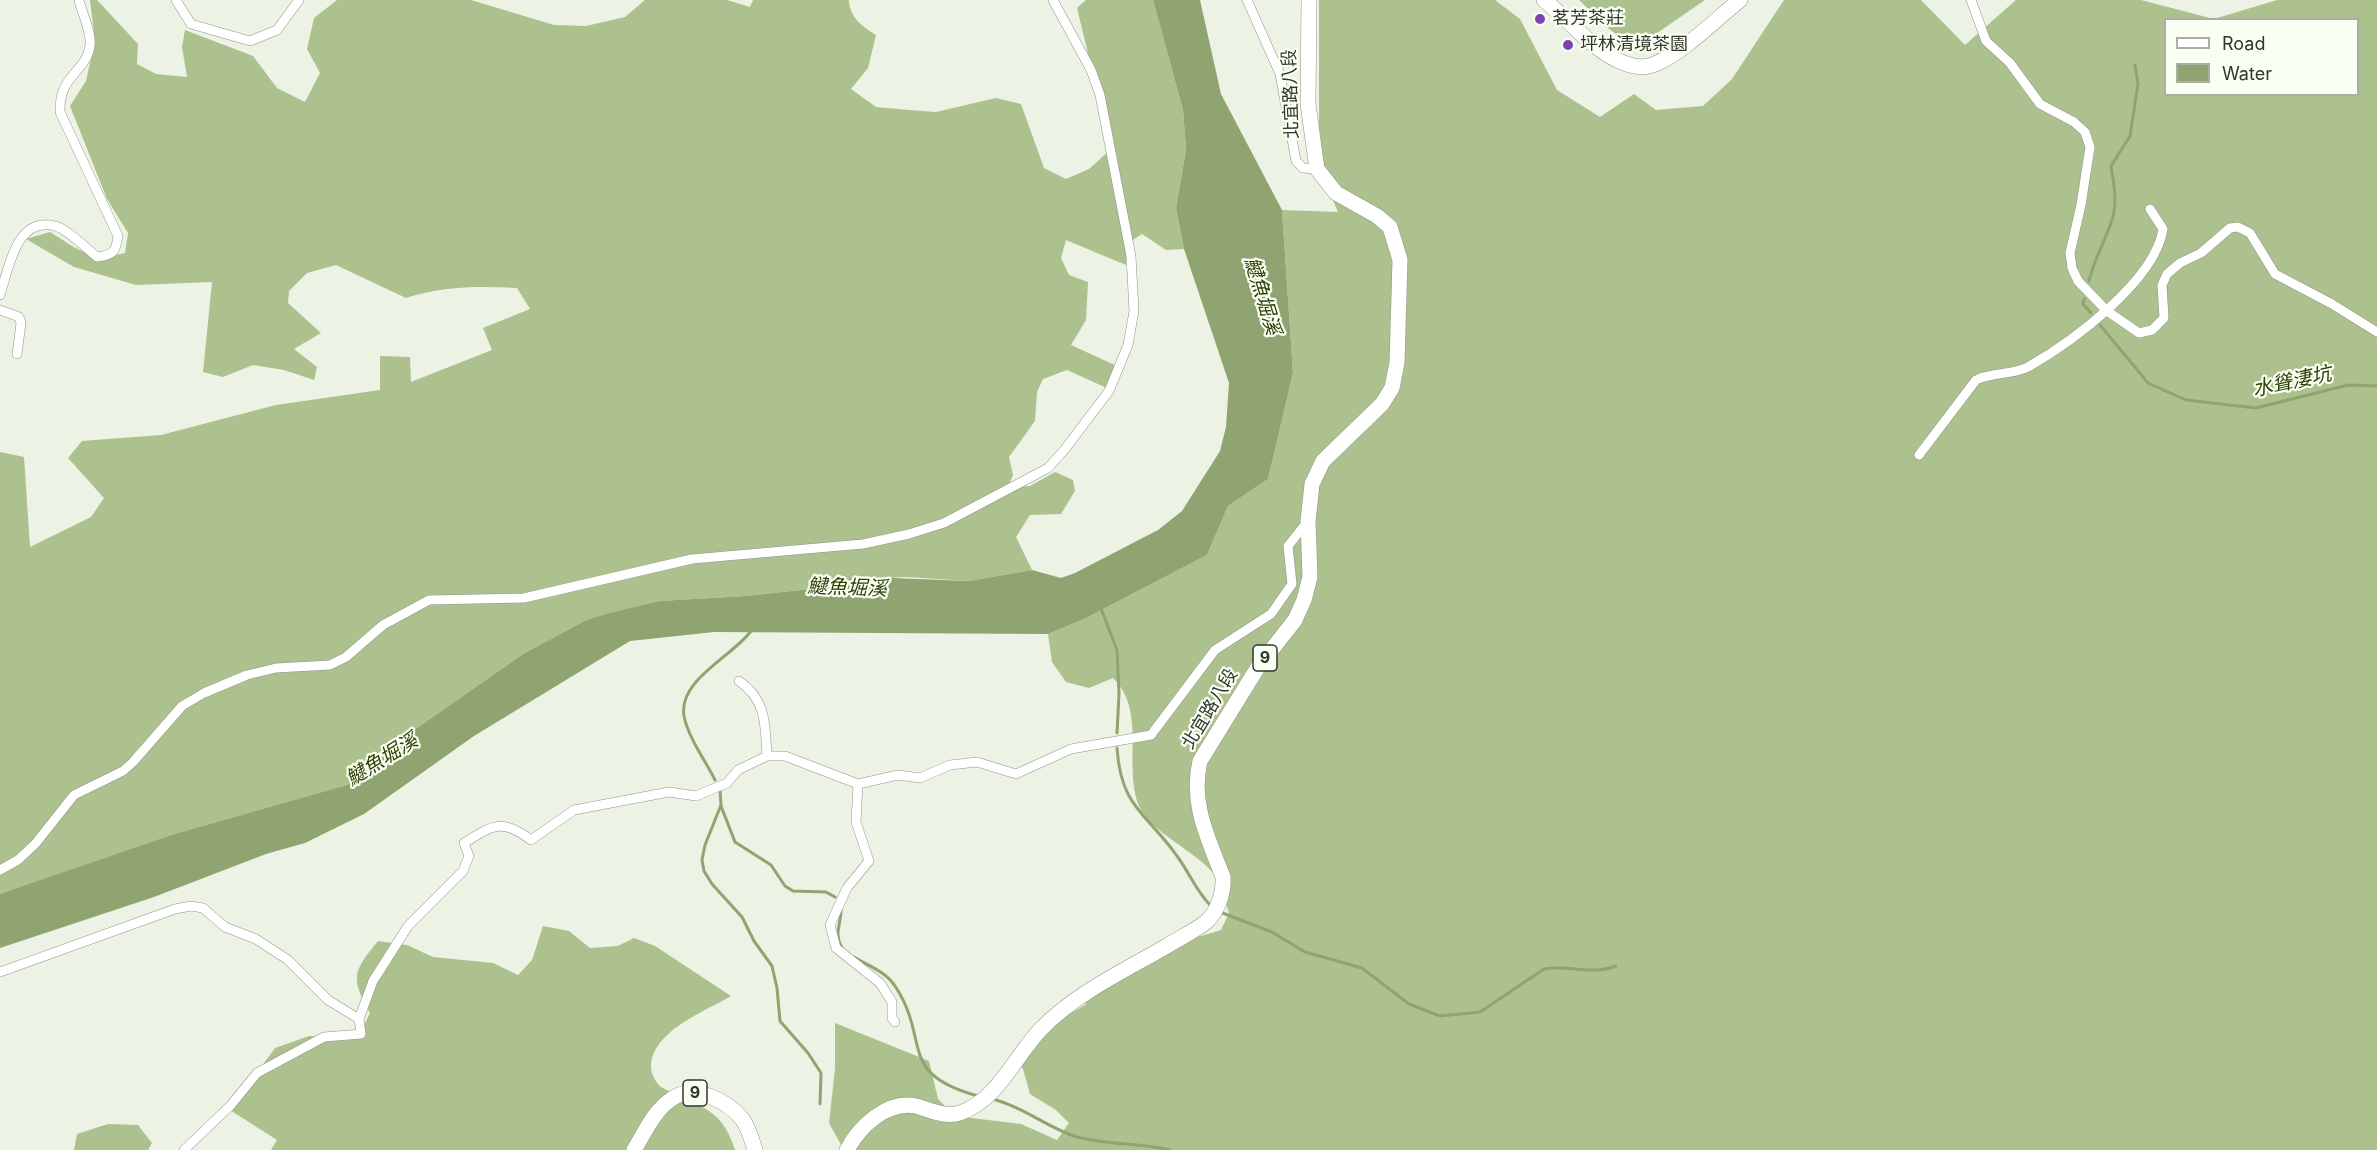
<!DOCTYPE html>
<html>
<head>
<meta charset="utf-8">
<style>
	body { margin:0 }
	#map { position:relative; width:2377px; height:1150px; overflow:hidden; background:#ecf2e4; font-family:Inter,sans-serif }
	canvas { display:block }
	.legend { position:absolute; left:2164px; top:18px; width:195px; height:78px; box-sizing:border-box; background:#fafff3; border:2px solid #aaaea4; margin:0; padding:8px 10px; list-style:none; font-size:18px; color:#32342e }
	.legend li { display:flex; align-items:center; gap:12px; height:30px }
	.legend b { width:30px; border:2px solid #aaaea4 }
</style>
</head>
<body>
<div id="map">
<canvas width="2377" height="1150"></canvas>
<ul class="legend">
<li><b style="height:8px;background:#fff"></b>Road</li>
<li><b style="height:16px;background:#90a471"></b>Water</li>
</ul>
</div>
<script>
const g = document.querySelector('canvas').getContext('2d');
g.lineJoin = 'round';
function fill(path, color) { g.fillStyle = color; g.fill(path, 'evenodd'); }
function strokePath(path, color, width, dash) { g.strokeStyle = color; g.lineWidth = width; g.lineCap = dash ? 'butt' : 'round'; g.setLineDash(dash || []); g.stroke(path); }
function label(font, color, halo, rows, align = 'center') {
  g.font = font + ' Inter,"Noto Sans TC",sans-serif'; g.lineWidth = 4.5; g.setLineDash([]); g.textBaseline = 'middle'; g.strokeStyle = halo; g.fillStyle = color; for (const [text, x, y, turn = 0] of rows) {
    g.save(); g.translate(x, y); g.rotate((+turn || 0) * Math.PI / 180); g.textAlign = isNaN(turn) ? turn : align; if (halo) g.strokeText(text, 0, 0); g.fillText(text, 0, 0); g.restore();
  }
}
fill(new Path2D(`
	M90,0h7l41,44 -1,20 19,10 31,3 -5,-30 3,-17 68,26 24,32 28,14 15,-29 -13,-24 7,-31 23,-18h134l83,25 32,1 39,-9 20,-17h82l23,7 3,-7h96c0,17 14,27 27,35l-8,33 -17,21 25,18 33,3 27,2 60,-14 25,6 23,64 22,11 23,-10 22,-20 -34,-141 9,-8h67l30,110 3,40 -10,58 8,41 -18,1 -24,-16 -14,9 -2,22 -60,-25 -5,18 8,17 19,7 -2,38 -15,25 48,22 -10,22 -42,-19 -24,9 -6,13 -2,29 -26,36 4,18 -5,12 22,-1 25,-14 18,8 2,11 -14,23 -31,1 -14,22 16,33 -63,11 -63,-4 -74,4 -22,8 -64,7 -87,5 -73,19 -63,34 -129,90 -30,32 -20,10 -344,108v-442l24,5 6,90 61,-30 13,-19 -36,-40 14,-17 79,-6 115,-30 104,-15v-34l30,1 1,25 81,-32 -9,-22 47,-19 -13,-21c-38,-2 -74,-2 -111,10l-70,-33 -29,8 -18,18 -1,12 33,30 -27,16 23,18 -3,13 -30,-10 -31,-5 -30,12 -20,-5 9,-90 -76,3 -62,-18 -48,-28 24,-7c29,18 41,30 75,21l3,-20 -21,-34 -37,-93 16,-25 9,-40z
	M1319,0h176l25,19 37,71 43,27 34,-23 22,16 47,-4 29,-27 52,-79h137l44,45 51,-45h125l73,19 63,-19h100v1150h-1533l-15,-27 6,-54v-46l94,38 9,38 17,17 66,8 36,16 12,-17 -13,-13 -26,-16 -7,-25 -13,-13 9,-13 66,-38 12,-25 71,-34 53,-16 8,-17c-4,-11 -7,-29 -15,-39 -17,-22 -64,-42 -75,-68 -16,-41 8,-95 -26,-128l-24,10 -23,-6 -14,-20 -4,-28 36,-15 123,-64 21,-49 40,-27 25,-106 -11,-163 56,2 -19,-43zM2166,20h192v74h-192z
	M1579,0h126l-61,42c-28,2 -46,-25 -65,-42z
	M543,926l26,5 21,17 28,-2 16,-8 21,8 76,50c-27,16 -79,35 -80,71 0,7 5,16 10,20 6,4 15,7 21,10 29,13 43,21 53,53h-464l6,-10 -47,-30 45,-62 34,-12 28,1 23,-4 10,-20c-20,-36 -17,-41 8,-72l29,4 26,12 60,6 25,12 14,-15z
	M108,1124l30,1 14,18 -4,7h-74l3,-16z`), '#acc18d');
fill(new Path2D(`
	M1153,0h47l21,94 61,116 11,163 -25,106 -40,27 -21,49 -123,64 -36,15 -334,-2 -84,9 -156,95 -110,78 -59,29 -39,11 -112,43 -154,51v-54l172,-59 172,-49 21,-10 29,-32 129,-90 63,-34 24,-7 49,-12 87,-5 64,-7 22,-8 34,-4 103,4 63,-11 29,8 14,-5 83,-43 24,-19 38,-60 6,-24 3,-44 -45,-134 -8,-41 10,-58 -3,-40z`), '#90a471');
strokePath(new Path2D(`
	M2089,281c5,-21 15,-38 22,-58 7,-18 3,-39 0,-57l19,-30 8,-52 -3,-19
	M2084,299l-1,5 8,9
	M2100,325l48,58 38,17 70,8 92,-23 29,1
	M1100,606l17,44 2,44 -2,39
	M1117,748c4,60 29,64 60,108 12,16 19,35 34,50
	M715,780c-10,-20 -27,-43 -31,-64 -6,-36 48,-59 67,-85
	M720,791l1,14 -16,40 -3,15 2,11 8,13 30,33 12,24 18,25 5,22 3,33 28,32 13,20 -1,31
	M721,806l14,36 36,23 14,21 8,5 33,1 9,5
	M841,908c1,15 -8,25 1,40
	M1220,912l52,20 33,20 57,16 47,36 31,12 40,-4 64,-43c25,-5 47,7 72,-3
	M854,957c15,9 32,15 41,29 36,54 1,88 83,110
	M996,1100c29,8 52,28 81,37 30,8 63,6 93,13`), '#90a471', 3);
const minor = new Path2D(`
	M176,0l15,24 59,17 27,-11 22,-30
	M1247,0l33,74 16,87 7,7 14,1
	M1971,0l15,41 24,22 30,41 34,18 11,10 5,15 -9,58 -11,48 2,15 6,13 29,30 32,22 13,-3 12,-12 -2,-33 5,-11 13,-11 21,-10 29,-25 8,-1 12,6 25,41 57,30 45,28
	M0,295c9,-27 16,-79 55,-69 11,2 32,23 42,31 16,-2 19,-5 21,-21l-58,-124c-1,-38 26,-39 30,-66 2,-13 -8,-33 -11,-46
	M0,310l19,7 2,6 -4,31
	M1919,455l57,-75c16,-8 37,-5 52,-13 44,-25 127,-86 135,-138l-13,-20
	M739,681c28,19 26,44 28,75
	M858,784l-2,38 13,39 -22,27 -17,37 6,23 44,35 12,19v16l3,4
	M0,870l18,-10 18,-17 38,-48 49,-24 10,-9 49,-56 22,-13 43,-18 29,-7 54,-3 16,-8 37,-32 46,-25 95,-2 168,-39 171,-15 46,-10 35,-11 104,-55 17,-19 44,-58 19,-46 6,-34 -3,-55 -31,-161 -9,-25 -38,-70
	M0,972l175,-63 16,-3 12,2 22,19 31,12 32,21 40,40 31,19
	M184,1150l47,-45 26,-32 67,-36 37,-3 -2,-15 14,-38 35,-55 55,-55 6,-15 -5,-13c29,-18 38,-25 67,-3l43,-30 95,-18 27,4 31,-13 11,-13 29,-14h18l73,28 40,-9 22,3 30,-13 27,-3 39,12 55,-25 80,-14 64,-85 56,-36 21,-30 -4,-38 20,-25`);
const primary = new Path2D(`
	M1544,0c24,19 47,48 75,61 11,5 25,8 36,3 29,-12 60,-44 85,-64
	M634,1150c11,-18 20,-40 39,-52 22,-14 55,3 70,22 6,9 9,20 12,30
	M847,1150c12,-23 40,-50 69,-44 14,4 30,12 44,7 39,-14 54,-56 81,-84 35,-36 83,-58 126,-83 12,-8 28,-15 39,-24 12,-11 18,-29 17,-45 -15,-39 -33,-74 -23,-116l58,-94 37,-47 9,-20 6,-23 -2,-56 4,-37 11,-23 59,-57 10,-16 5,-25 3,-103 -10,-33 -13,-11 -41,-23 -19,-24 -9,-65 1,-104`);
strokePath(minor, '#909588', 10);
strokePath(primary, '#909588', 16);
strokePath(minor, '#fff', 9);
strokePath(primary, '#fff', 15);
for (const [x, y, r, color] of [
	[1540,19,6,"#8041b6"],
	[1568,45,6,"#8041b6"]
]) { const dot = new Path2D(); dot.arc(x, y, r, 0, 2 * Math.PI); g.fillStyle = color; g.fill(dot); strokePath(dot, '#fafff3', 2); }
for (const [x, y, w] of [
	[1265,658,24],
	[695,1093,24]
]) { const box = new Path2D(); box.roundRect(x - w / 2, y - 13, w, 26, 4.5); g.fillStyle = '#fafff3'; g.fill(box); strokePath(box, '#32342e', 1.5); }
label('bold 16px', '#32342e', null, [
	["9",1265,658],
	["9",695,1093]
]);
label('18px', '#32342e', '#fafff3', [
	["茗芳茶莊",1552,19],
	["坪林清境茶園",1580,45]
], 'left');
label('18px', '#32342e', '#fafff3', [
	["北宜路八段",1291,94,-92],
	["北宜路八段",1210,709,-59]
]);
label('italic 20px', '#2e3f03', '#fafff3', [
	["𩻸魚堀溪",1262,296,73],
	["水聳淒坑",2292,382,-12],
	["𩻸魚堀溪",847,588,2],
	["𩻸魚堀溪",382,760,-32]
]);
</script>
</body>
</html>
